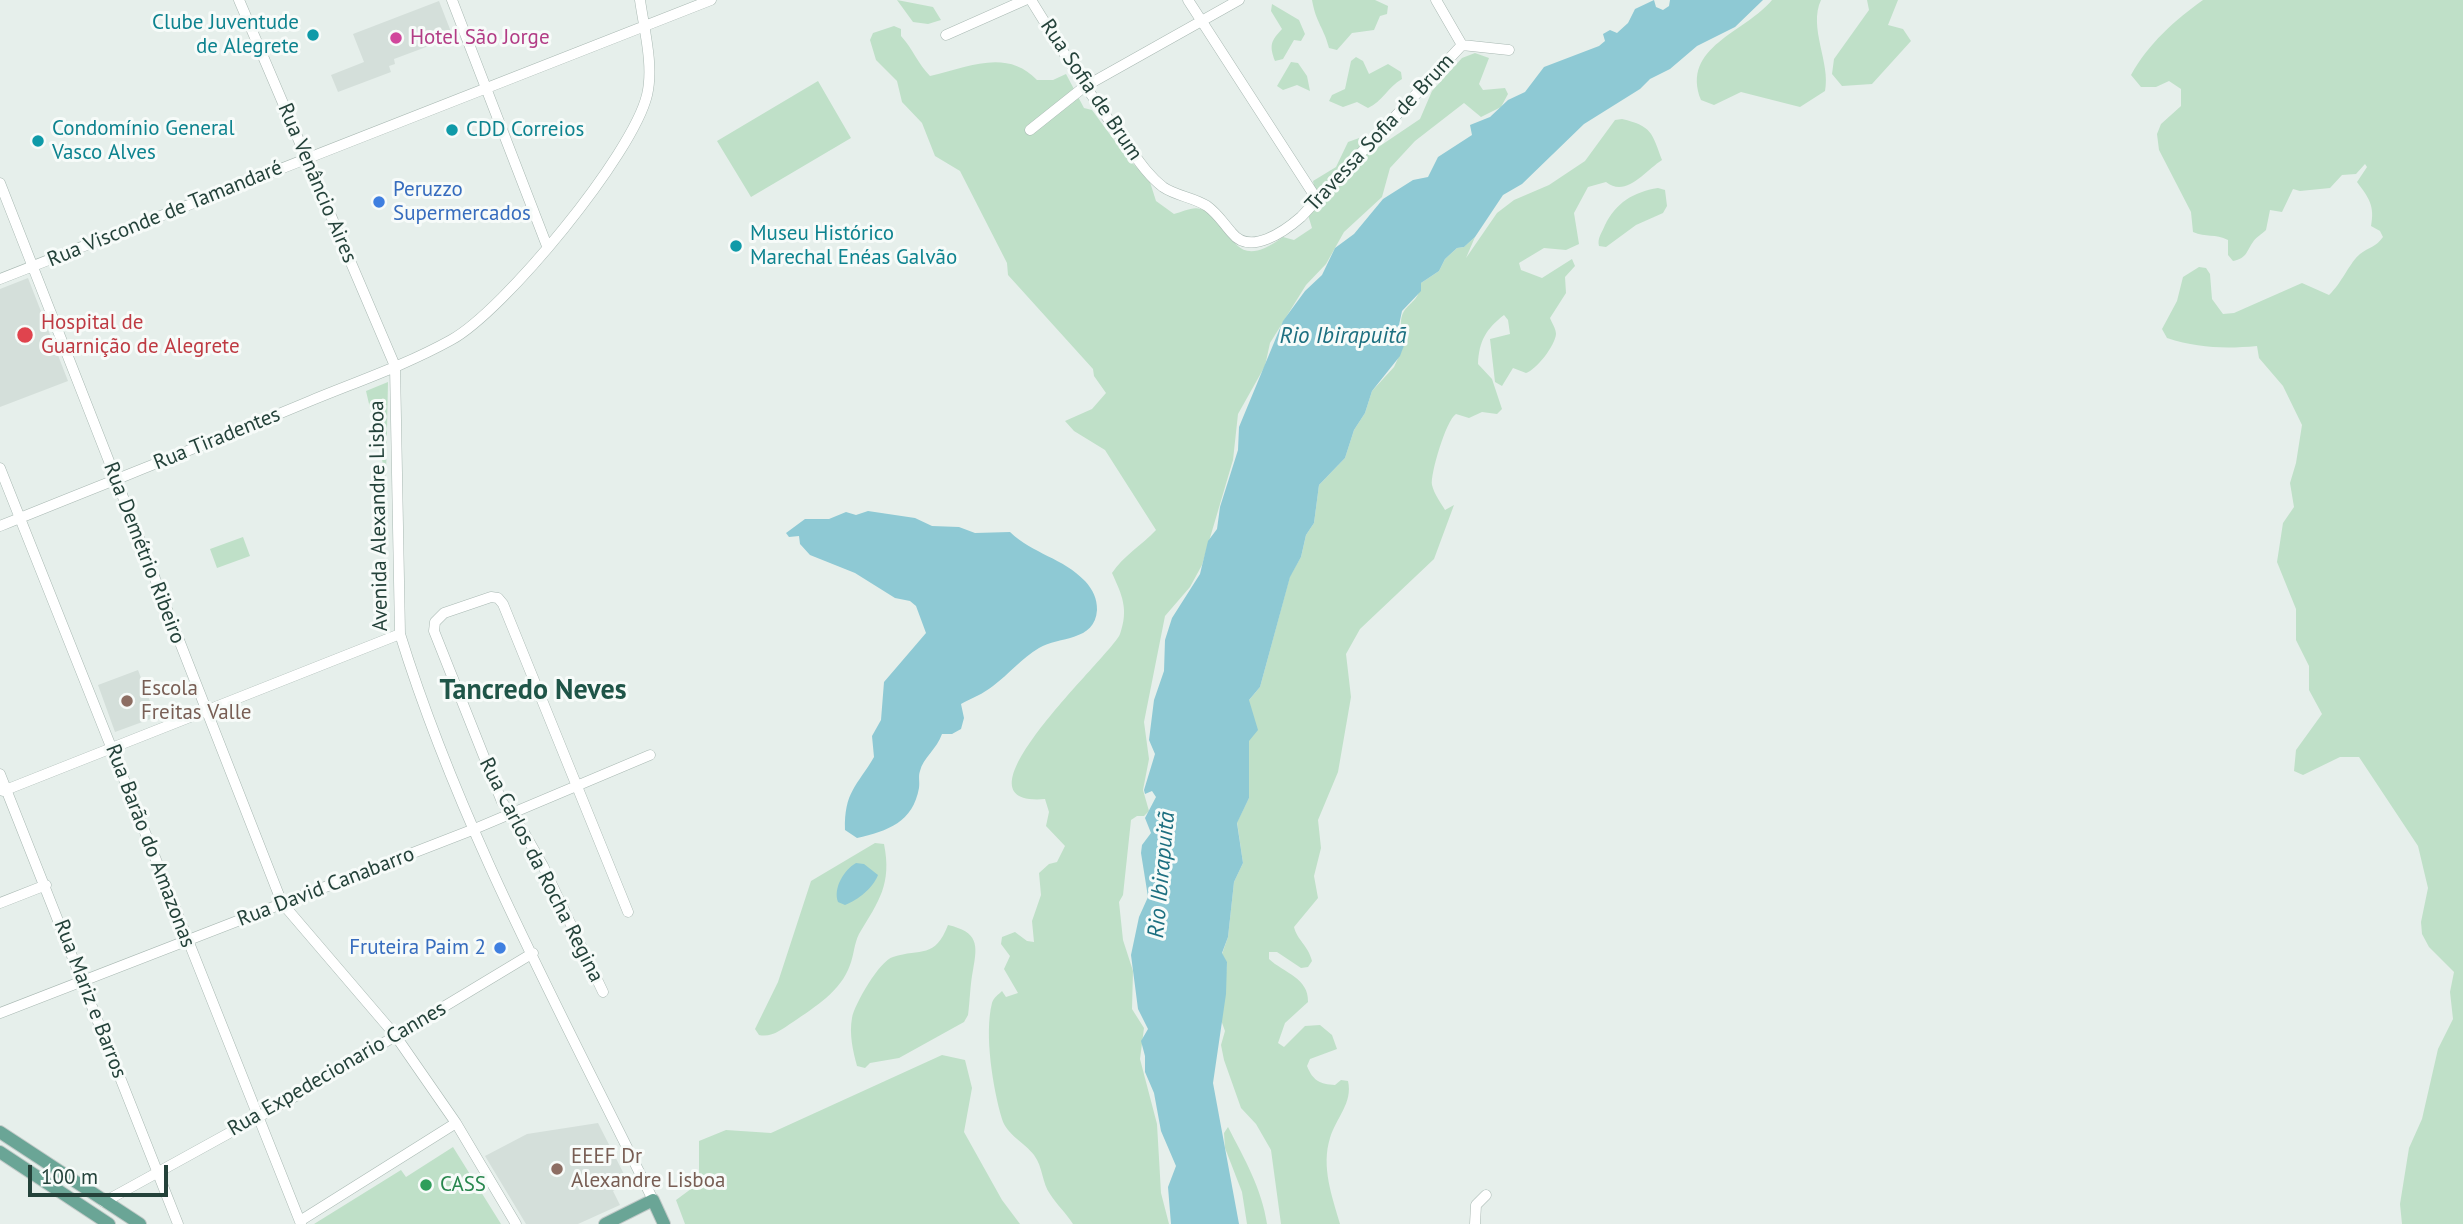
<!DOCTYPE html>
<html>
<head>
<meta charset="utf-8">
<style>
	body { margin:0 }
	#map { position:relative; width:2463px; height:1224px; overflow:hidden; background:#e6efeb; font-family:"PT Sans",sans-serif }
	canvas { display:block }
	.scale { position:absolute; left:28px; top:1165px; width:140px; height:32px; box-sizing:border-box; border:4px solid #24423a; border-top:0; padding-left:9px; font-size:21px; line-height:24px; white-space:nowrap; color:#24423a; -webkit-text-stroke:5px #f7fbf9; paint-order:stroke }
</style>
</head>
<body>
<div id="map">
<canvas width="2463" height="1224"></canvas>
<div class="scale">100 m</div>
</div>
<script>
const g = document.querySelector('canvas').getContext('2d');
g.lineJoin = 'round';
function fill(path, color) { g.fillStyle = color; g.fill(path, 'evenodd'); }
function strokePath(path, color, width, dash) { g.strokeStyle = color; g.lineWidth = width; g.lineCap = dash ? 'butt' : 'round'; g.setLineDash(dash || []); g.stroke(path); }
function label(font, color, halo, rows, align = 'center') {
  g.font = font + ' "PT Sans",sans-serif'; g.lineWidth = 6; g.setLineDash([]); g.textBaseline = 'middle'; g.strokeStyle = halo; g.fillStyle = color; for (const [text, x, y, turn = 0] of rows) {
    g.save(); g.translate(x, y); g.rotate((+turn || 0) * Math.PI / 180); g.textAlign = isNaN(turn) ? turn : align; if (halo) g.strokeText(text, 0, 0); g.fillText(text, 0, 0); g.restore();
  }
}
fill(new Path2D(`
	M439,1l14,36 -59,22 1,5 -6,2 2,6 -53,20 -7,-17 33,-13 -11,-28z
	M28,278l40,103 -68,26v-118z
	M138,670l18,47 -41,15 -17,-47z
	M598,1123l30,59 -15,9 7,14 -42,19h-52l-41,-68 42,-22z`), '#d4dfda');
fill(new Path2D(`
	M897,0l36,7 8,13 -13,4 -15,-2z
	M1312,0h63l13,6 -1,8 -7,2 -6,14 -22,3 -15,17 -8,-2c-5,-20 -13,-25 -17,-48z
	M1772,0h49c-13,28 10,63 4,91l-25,16 -59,-15 -27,13 -13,-5c-21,-53 45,-68 71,-100z
	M1867,0h31l-10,25 15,4 8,12 -39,43 -30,2 -10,-12 2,-15 35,-49z
	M2203,0h260v1224h-61l-2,-20 9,-56 13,-29 16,-70 15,-30 -3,-27 4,-20 -25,-25 -7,-13 -1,-12 7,-34 -10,-42 -59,-89h-19l-37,18 -9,-4 2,-21 26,-36 -13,-24v-24l-13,-26v-31l-19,-47 6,-39 11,-16 -4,-24 6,-20 6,-38 -19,-39 -24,-28 -2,-12c-32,3 -59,2 -90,-8l-5,-9 15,-28 6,-24 16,-10 7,1 4,6 2,25 11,15 11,-1 68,-30 27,12c13,-12 21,-33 31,-41 9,-7 16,-7 23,-17l-3,-6 -9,-5c4,-20 -2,-28 -14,-44l10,-15 -2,-3 -9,10 -14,1 -12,13 -30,3 -7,-2 -11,23 -12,-2 -4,20c-4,4 -11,8 -13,12 -7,10 -6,16 -20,19l-5,-6v-15c-13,-7 -22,-2 -35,-8l-2,-20 -32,-62 -2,-16 4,-10 20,-18v-17l-12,-8 -13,6h-15l-10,-12c17,-31 44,-55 72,-75z
	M1272,4l27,16 6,14 -4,7 -7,-1 -11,19 -8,2c-6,-16 -4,-20 7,-32l-11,-18z
	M894,26l7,3v7c12,13 17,28 29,40 38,-9 77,-28 107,4h16l13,-6 18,34 8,2 36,49 21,20 7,22 18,13c8,-2 19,-8 27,-5 34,9 26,69 82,28l11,3 18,-12 -7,-23 11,-9 -3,-15 23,-14 12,-25 14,-5 15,11 43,-29 12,-28 30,-33 13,-5 14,5 -10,26 4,6 22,-2 3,6 -7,13 -20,10 -17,-14 -49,38 -25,27 -8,29 -38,35 -18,32 -20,21 -36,58 -5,23 -27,48 -5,46 -31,105 -12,22 -25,29 -21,106 5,37 -6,31 6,21 -5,5h-7l-6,4 -8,75 -4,7 4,38 10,31 -1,38 12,19 -4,31 17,65 4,69 8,31h-96c-7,-11 -16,-19 -23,-30 -8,-11 -7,-27 -16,-39 -9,-12 -27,-20 -32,-36 -9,-30 -18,-85 -10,-116 1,-5 7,-9 10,-12l4,6 12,-4 -14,-24 6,-13 -9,-12 1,-7 13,-5 12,9 7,1 -2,-21 9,-26 -2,-22 10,-9 8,-2 8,-16 -19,-20 3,-14 -4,-13c-103,9 68,-145 75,-165 9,-25 2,-39 -8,-61 11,-17 30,-28 44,-43l-51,-80 -31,-19 -9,-10 27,-12 14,-16 -12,-17 -1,-7 -85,-94 -1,-12 -47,-92 -25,-15 -13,-33 -20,-21 -5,-21 -21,-21 -6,-20 3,-7z
	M1356,57l7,4 6,13 19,-10 13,8 1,7c-14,8 -20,23 -34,29l-11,-6 -14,5 -14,-6 3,-6 13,-6 6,-28z
	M1291,62l7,1 9,13 3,15 -13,-6 -14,5 -6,-4z
	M818,81l33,57 -100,59 -34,-56z
	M1622,119c30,7 30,14 40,41 -17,11 -36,38 -56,22l-18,5 -14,26 5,31 -13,6 -22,-2 -25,15 2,7 21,8 30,-19 3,7 -10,11 1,16 -16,25c2,5 6,11 6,16 -1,12 -20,36 -30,39l-13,-5 -11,18 -7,-4 -5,-43 20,-5 -2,-14 -4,-5c-18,14 -25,26 -26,49l14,15 10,30 -5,5 -15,-2 -13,6 -13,-4c-10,6 -26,61 -24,71 2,9 9,18 13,25l9,-5 -20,54 -74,70 -14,25 5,43 -13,75 -20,48 3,28 -7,28 4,22 -24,29c3,13 14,18 18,34l-4,6 -7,1 -24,-16h-8v7c15,14 40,19 39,43l-23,21 -7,20 6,4 21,-21 15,-1 12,10 5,14 -27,10 -3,7c6,15 13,18 28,19l6,-5 7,1c5,22 -12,37 -18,57 -9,29 2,58 10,86h-59l-10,-74 -15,-26 -15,-16 -17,-48 -3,-15 4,-14 -4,-11 6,-57 -5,-9 6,-17 6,-55 9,-19 -6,-41 12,-24v-98l11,-13 30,-111 11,-19 5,-22 8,-12 5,-38 26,-27 9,-28 11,-17 7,-22 22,-24 11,-24c-14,-43 14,-32 16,-60l18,-12 6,-12 12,-11 7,-1 11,-10 -9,21 31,-45 17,-13 35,-15 36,-24 30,-41z
	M1658,188l7,2 2,16 -4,7 -27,12 -30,22 -7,-1c-2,-8 3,-13 6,-21 11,-22 28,-33 53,-37z
	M388,382l-2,95 -20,-86z
	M243,537l7,19 -33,12 -7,-19z
	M875,843l9,1c8,40 -5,57 -25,90 -5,10 -5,21 -9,31 -9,26 -35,42 -57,57 -11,7 -21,16 -34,13l-4,-6 23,-47 33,-101z
	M948,925c30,7 30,19 25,45 -3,15 -3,31 -5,45l-4,7 -65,36 -29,5 -5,5 -8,-2c-4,-15 -8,-32 -5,-48 2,-13 28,-58 41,-61 28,-9 42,2 55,-32z
	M942,1055l23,5 7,28 -8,44 38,68 18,24h-335l-9,-24 23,-17v-42l27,-11 45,3z
	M1228,1127c16,31 34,62 39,97h-20l-5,-32 -17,-44 -1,-15z
	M453,1147l48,77h-187l87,-54 5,7z`), '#bfe0c8');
fill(new Path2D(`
	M1654,0l2,7 7,3 6,-4 1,-6h93l-28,27 -38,19 -27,23 -20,10 -10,10 -56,35 -62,60 -19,11 -28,42 -11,10 -7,1 -12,11 -6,12 -18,12v8l-19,20 -3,14 6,18 -5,13 -28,35 -7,22 -11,17 -9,28 -26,27 -5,38 -8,12 -5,22 -11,20 -30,110 -11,13 9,30 -9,11v57l-12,25 6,40 -9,19 -6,55 -6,16 5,9 -1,32 -13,89 26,141h-68l-3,-37 8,-21 -15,-35 -7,-38 -9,-21v-16l-4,-15 7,-12 -10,-20 -7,-54 8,-38 9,-20 -7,-44 1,-8 9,-12 -6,-15 11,-21 -4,-6 -7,3 -1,-4 11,-36 -6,-14 5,-40 10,-29 1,-31 7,-22 28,-44 8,-33 9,-12 3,-22 18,-57 1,-23 44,-106 22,-30 17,-16 13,-27 19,-14 29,-35 30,-19 15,-3 10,-20 34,-22 -2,-10 20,-8 18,-17 17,-8 19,-25 55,-21 6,-5 -2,-7 7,-4 7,3 11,-10 7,-14z
	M868,511l47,7 17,8 27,1 16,6 35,-1c23,22 53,26 75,49 8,9 12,17 12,29 -2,32 -38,26 -58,38 -17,10 -30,26 -46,38 -10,8 -21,12 -32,18l3,14 -3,11 -9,5h-10c-5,15 -19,24 -22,37 -2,5 0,11 -1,17 -6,34 -31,43 -62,50l-12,-8c-1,-38 12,-44 29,-73l-2,-21 9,-16 3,-38 42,-49 -10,-27 -6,-5 -15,-3 -40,-25 -45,-18 -10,-11 -1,-8 -10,1 -3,-4 19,-14h24l17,-7 10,3z
	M856,863l8,1 14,11c-5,13 -20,25 -33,30l-7,-3c-5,-14 6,-32 18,-39z`), '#8ec9d4');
const minor = new Path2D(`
	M239,0l156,366 5,268c61,197 162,380 253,566
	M452,0l95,246
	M1031,0c29,47 58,94 91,138 13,17 24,36 41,49 13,9 30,10 44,19 11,8 16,17 25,27 18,23 53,-2 69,-16l161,-172 47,5
	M1188,0l128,198
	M1436,0l26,45
	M946,35l79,-35
	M1030,130l54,-43 155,-87
	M0,183l282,720 113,132 61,88 60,101
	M0,279l711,-279
	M0,468l301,756
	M0,526c103,-42 207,-82 310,-125 46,-19 96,-36 141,-61 53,-29 182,-186 196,-245 7,-29 -3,-66 -7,-95
	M0,774l178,450
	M3,791l397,-157
	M0,903l46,-18
	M603,992l-60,-126 -21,-37 -20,-27 -68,-171 1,-9 9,-9 47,-16 7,1 5,6 125,308
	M0,1013l472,-183 178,-75
	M104,1202l185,-102 244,-147
	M300,1221l156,-98
	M1475,1224l1,-19 10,-10`);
const major = new Path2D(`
	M0,1132l140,92
	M0,1152l109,72
	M605,1224l48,-24 11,24`);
strokePath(minor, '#a8b8b2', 11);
strokePath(major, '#c2cac8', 14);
strokePath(minor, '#fff', 10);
strokePath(major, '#6aa596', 12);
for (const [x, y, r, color] of [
	[313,35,7,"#0f9aa8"],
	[396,38,7,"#d1479c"],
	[452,130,7,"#0f9aa8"],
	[38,141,7,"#0f9aa8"],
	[379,202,7,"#3f7fe0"],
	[736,246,7,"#0f9aa8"],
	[25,335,9,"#e0444e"],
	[127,701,7,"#8d6e63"],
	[500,948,7,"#3f7fe0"],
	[557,1169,7,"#8d6e63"],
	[426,1185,7,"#2e9e5b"]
]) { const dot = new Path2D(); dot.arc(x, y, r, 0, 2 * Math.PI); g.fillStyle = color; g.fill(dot); strokePath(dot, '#f7fbf9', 2.5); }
label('21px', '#0d838f', '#f7fbf9', [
	["Clube Juventude",299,23,"right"],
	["de Alegrete",299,47,"right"],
	["Condomínio General",52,129],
	["Vasco Alves",52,153],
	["CDD Correios",466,130],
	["Museu Histórico",750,234],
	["Marechal Enéas Galvão",750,258]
], 'left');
label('21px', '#b23c85', '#f7fbf9', [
	["Hotel São Jorge",410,38]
], 'left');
label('21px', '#24423a', '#f7fbf9', [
	["Rua Sofia de Brum",1091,90,56],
	["Travessa Sofia de Brum",1380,133,-47],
	["Rua Venâncio Aires",317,183,67],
	["Rua Visconde de Tamandaré",165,214,-22],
	["Rua Tiradentes",217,439,-22],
	["Avenida Alexandre Lisboa",379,516,-91],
	["Rua Demétrio Ribeiro",144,553,69],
	["Rua Barão do Amazonas",150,846,69],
	["Rua Carlos da Rocha Regina",541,870,63],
	["Rua David Canabarro",326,887,-21],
	["Rua Mariz e Barros",90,999,69],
	["Rua Expedecionario Cannes",337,1069,-30]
]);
label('21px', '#366cbe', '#f7fbf9', [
	["Peruzzo",393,190],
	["Supermercados",393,214],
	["Fruteira Paim 2",486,948,"right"]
], 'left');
label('21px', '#be3a42', '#f7fbf9', [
	["Hospital de",41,323],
	["Guarnição de Alegrete",41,347]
], 'left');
label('21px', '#785e54', '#f7fbf9', [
	["Escola",141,689],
	["Freitas Valle",141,713],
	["EEEF Dr",571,1157],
	["Alexandre Lisboa",571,1181]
], 'left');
label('21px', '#27864d', '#f7fbf9', [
	["CASS",440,1185]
], 'left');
label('italic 23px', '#1c6f80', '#f7fbf9', [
	["Rio Ibirapuitã",1343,336],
	["Rio Ibirapuitã",1162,875,-85]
]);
label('bold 28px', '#1f5548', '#f7fbf9', [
	["Tancredo Neves",533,691]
]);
</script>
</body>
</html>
